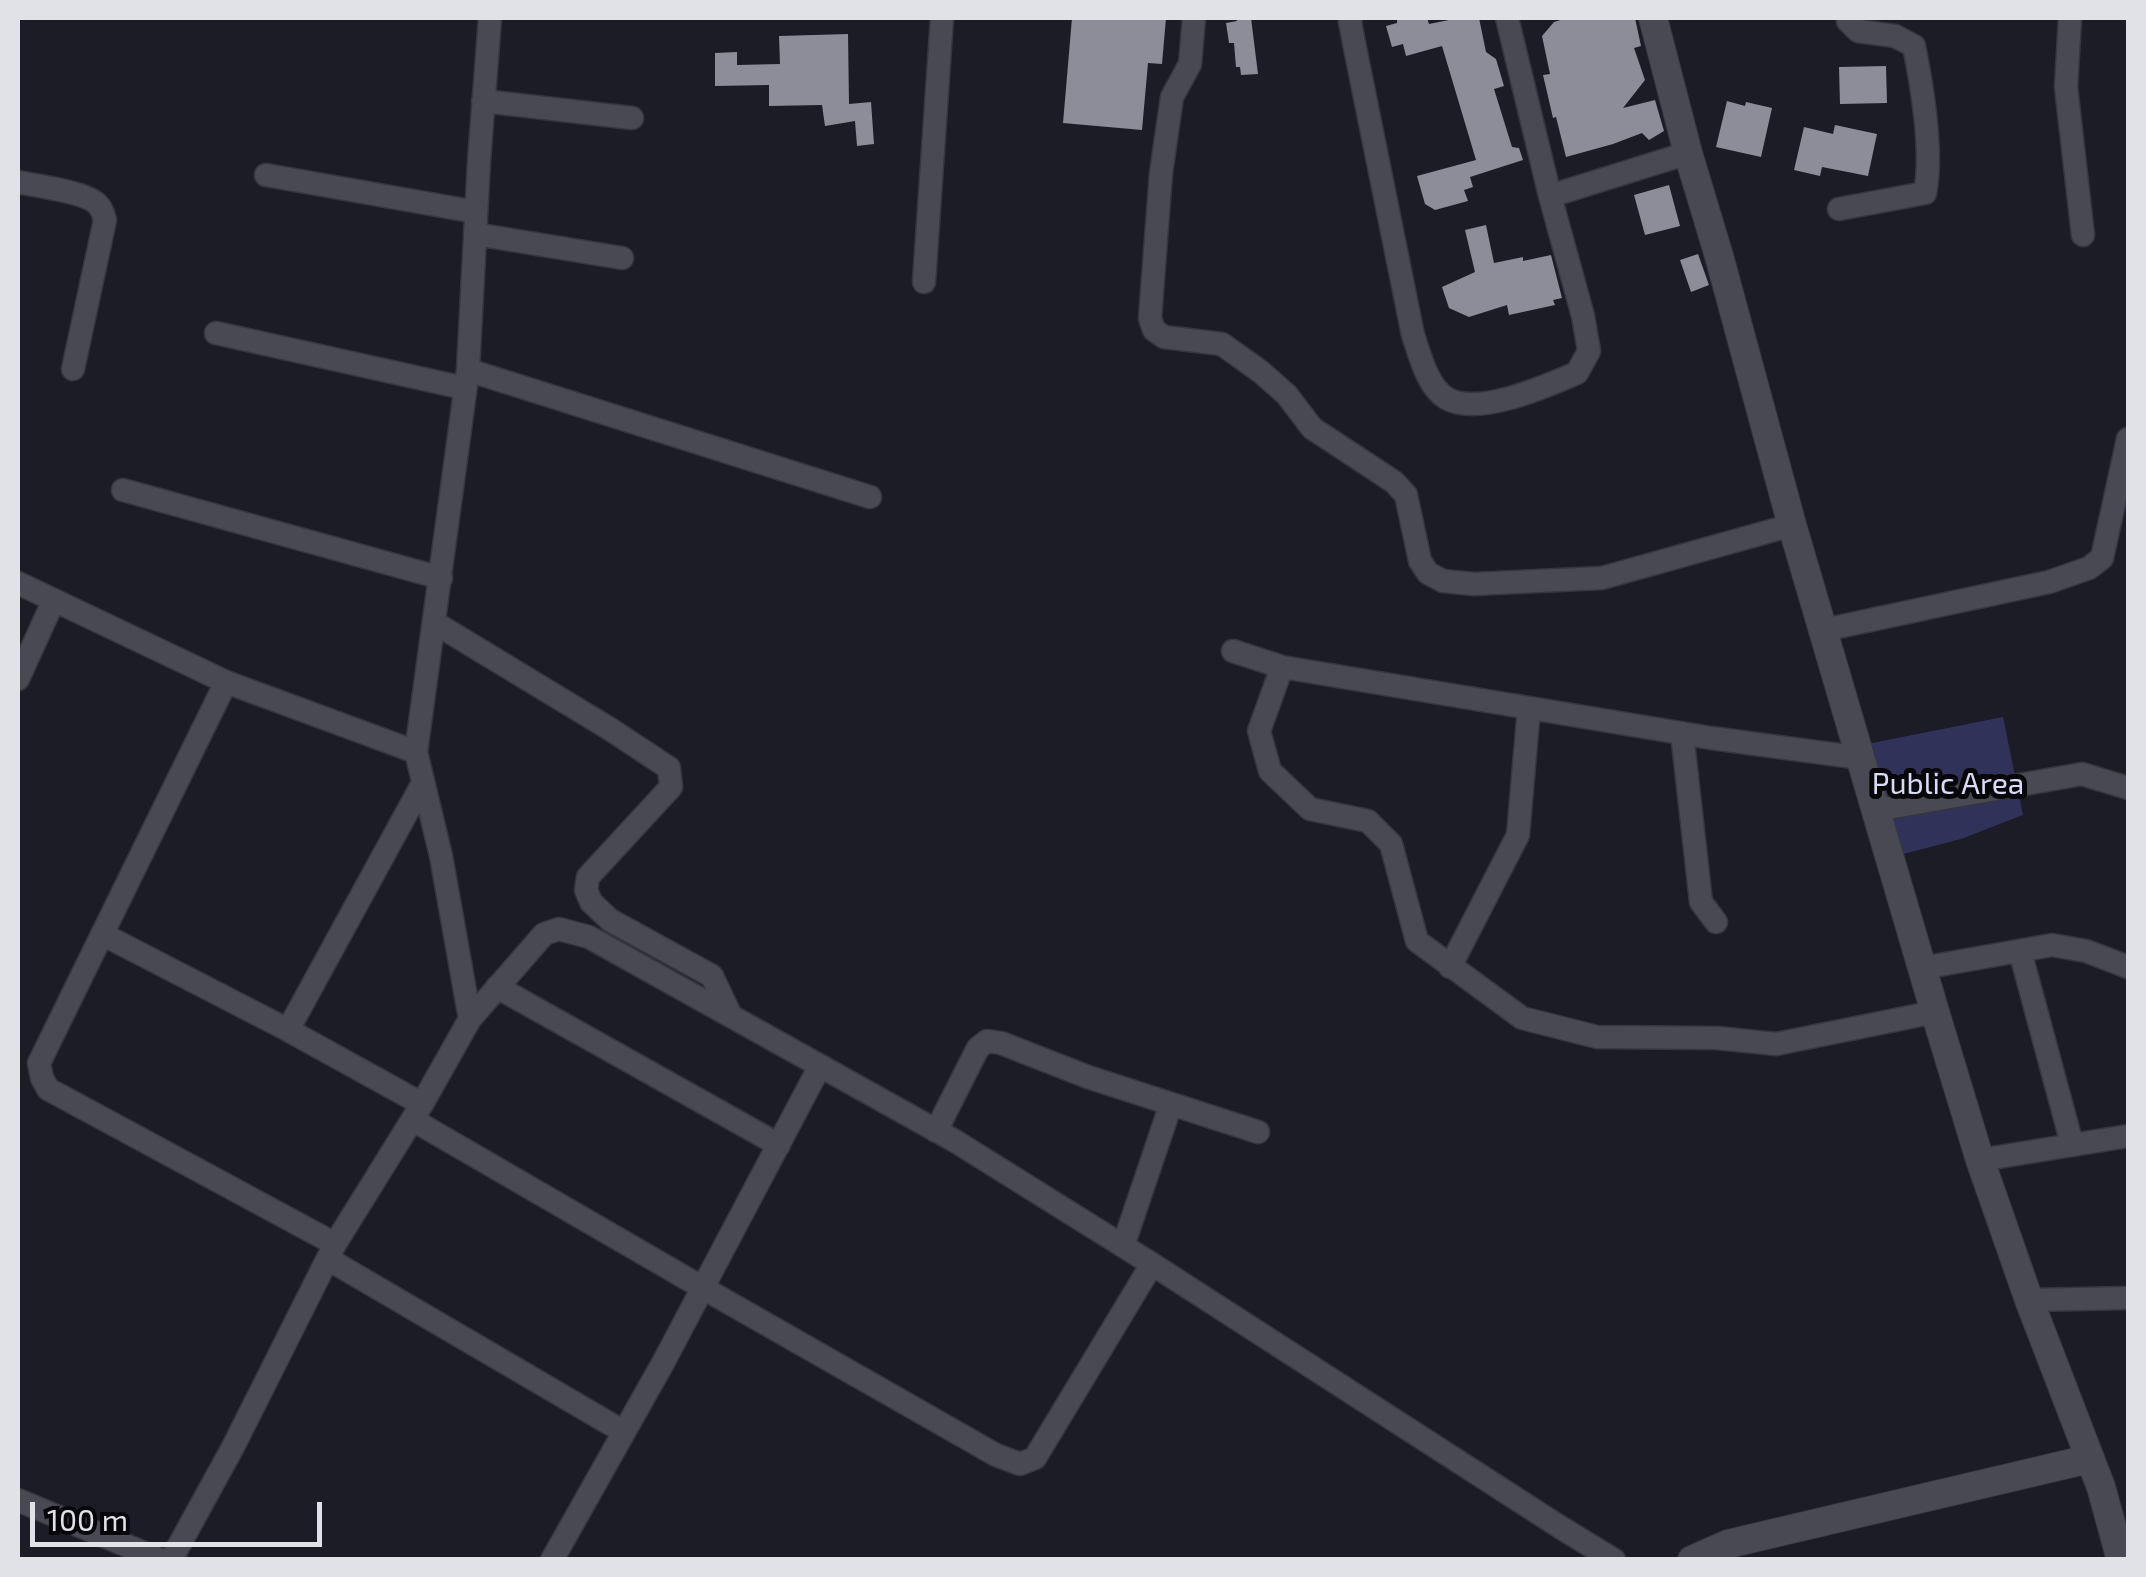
<!DOCTYPE html>
<html>
<head>
<meta charset="utf-8">
<style>
	body { margin:0 }
	#map { position:relative; width:2146px; height:1577px; overflow:hidden; background:#1b1c25; font-family:"Exo 2",sans-serif }
	canvas { display:block }
	.frame { position:absolute; inset:0; border:20px solid #e1e2e8; pointer-events:none }
	.scale { position:absolute; left:30px; top:1502px; width:292px; height:45px; box-sizing:border-box; border:5px solid #e1e2e8; border-top:0; padding-left:12px; font-size:30px; line-height:35px; white-space:nowrap; color:#e1e2e8; -webkit-text-stroke:8px #07070a; paint-order:stroke }
</style>
</head>
<body>
<div id="map">
<canvas width="2146" height="1577"></canvas>
<div class="frame"></div>
<div class="scale">100 m</div>
</div>
<script>
const c = document.querySelector('canvas').getContext('2d');
c.lineJoin = 'round';
function fill(path, color) { c.fillStyle = color; c.fill(path, 'evenodd'); }
function stroke(path, color, width, dash) { c.strokeStyle = color; c.lineWidth = width; c.lineCap = dash ? 'butt' : 'round'; c.setLineDash(dash || []); c.stroke(path); }
function label(font, color, halo, rows, align = 'center') {
  c.font = font + ' "Exo 2",sans-serif'; c.lineWidth = 10; c.setLineDash([]); c.textBaseline = 'middle'; c.strokeStyle = halo; c.fillStyle = color; for (const [text, x, y, turn = 0] of rows) {
    c.save(); c.translate(x, y); c.rotate((+turn || 0) * Math.PI / 180); c.textAlign = isNaN(turn) ? turn : align; if (halo) c.strokeText(text, 0, 0); c.fillText(text, 0, 0); c.restore();
  }
}
fill(new Path2D(`
	M2003,717L2023,815L1961,839L1892,857L1867,744Z`), '#313259');
fill(new Path2D(`
	M1072,18H1166L1162,64L1148,63L1142,130L1063,123Z
	M1236,18H1251L1258,74L1241,75L1240,67H1236L1234,43H1229L1226,23L1237,21Z
	M1405,18H1427L1429,24L1459,18H1479L1486,52L1496,59L1504,86L1494,89L1512,147L1519,148L1523,160L1470,177L1473,187L1464,190L1468,201L1435,210L1425,204L1417,176L1476,160L1442,46L1406,56L1403,44L1392,47L1386,26L1397,23V20Z
	M1567,18H1635L1641,46L1634,48L1645,80L1623,108L1655,100L1664,131L1649,140L1642,133L1613,144L1566,157L1556,117L1553,118L1543,75L1550,74L1542,36L1554,22Z
	M848,34L849,104L871,102L874,144L857,146L855,121L825,126L822,105L769,106V85L715,86V53L737,52V65L780,64L779,36Z
	M1886,66L1887,103L1840,104L1839,67Z
	M1727,101L1745,106L1746,102L1772,108L1761,157L1716,147Z
	M1835,125L1877,134L1868,176L1822,167L1820,176L1794,170L1804,127L1833,134Z
	M1669,185L1680,226L1645,235L1634,195Z
	M1486,225L1494,263L1523,257V261L1551,255L1562,298L1553,300L1555,305L1509,315L1507,305L1469,317L1449,308L1442,287L1475,272L1465,230Z
	M1698,254L1709,285L1691,292L1680,260Z`), '#8c8d99');
const minor = new Path2D(`
	M1194,18L1190,64L1172,97L1161,173L1150,318L1154,330L1164,337L1222,344L1261,372L1287,395L1312,428L1394,482L1406,495L1420,561L1428,573L1443,581L1474,584L1602,578L1792,525
	M1351,18L1350,22L1354,43L1413,335C1420,355 1427,386 1446,398C1478,417 1546,386 1577,373L1589,351L1583,316L1550,196L1507,18
	M2070,18L2066,87L2083,235
	M483,101L632,118
	M266,175L476,212
	M18,182C36,186 88,192 98,205C103,210 103,214 105,220L73,369
	M1550,196L1688,153
	M1839,209L1925,193C1933,153 1922,86 1914,46L1895,36L1858,31L1848,21V18
	M475,234L622,258
	M924,282L942,18
	M216,333L464,388
	M468,370L870,497
	M123,490L441,578
	M18,583L226,682L416,752
	M435,623L610,729L669,768L671,787L588,877L586,890L591,902L610,920L712,976L731,1016
	M1824,630L2049,582L2089,568L2102,558L2128,439
	M1233,651L1282,667L1711,738L1861,758
	M1282,667L1259,731L1270,771L1310,809L1368,821L1391,844L1417,941L1522,1018L1597,1037L1717,1038L1776,1044L1935,1012
	M18,679L53,602
	M226,682L39,1063L42,1078L48,1089L335,1244
	M1682,733L1701,902L1716,922
	M1876,810L2082,774L2128,788
	M102,934L288,1030L422,1104
	M2020,951L2072,1144
	M1450,967L1518,835L1529,708
	M1922,968L2052,945L2086,951L2128,967
	M497,987L779,1145
	M470,1019L441,856L416,752L468,370L479,161L490,18
	M288,1030L423,783
	M413,1120L703,1288L996,1455L1020,1464L1035,1458L1152,1264
	M936,1131L978,1048L987,1041L1001,1043L1088,1077L1258,1132
	M1980,1160L2128,1136
	M1123,1246L1171,1104
	M328,1259L624,1432
	M2029,1300L2128,1298
	M18,1500L161,1560
	M171,1560L233,1447L335,1244L422,1104L470,1019L544,934L559,929L589,937L955,1141L1152,1264L1560,1527L1614,1560
	M552,1560L663,1363L820,1066`);
const tertiary = new Path2D(`
	M1653,18L1688,153L1719,256L1792,525L1935,1012L1980,1160L2029,1300L2101,1487L2121,1560
	M1692,1560L1728,1544L2089,1459`);
stroke(minor, '#36363e', 25);
stroke(tertiary, '#36363e', 30);
stroke(minor, '#484953', 22);
stroke(tertiary, '#484953', 28);
label('30px', '#d8dbf7', '#07070a', [
	["Public Area",1948,784]
]);
</script>
</body>
</html>
